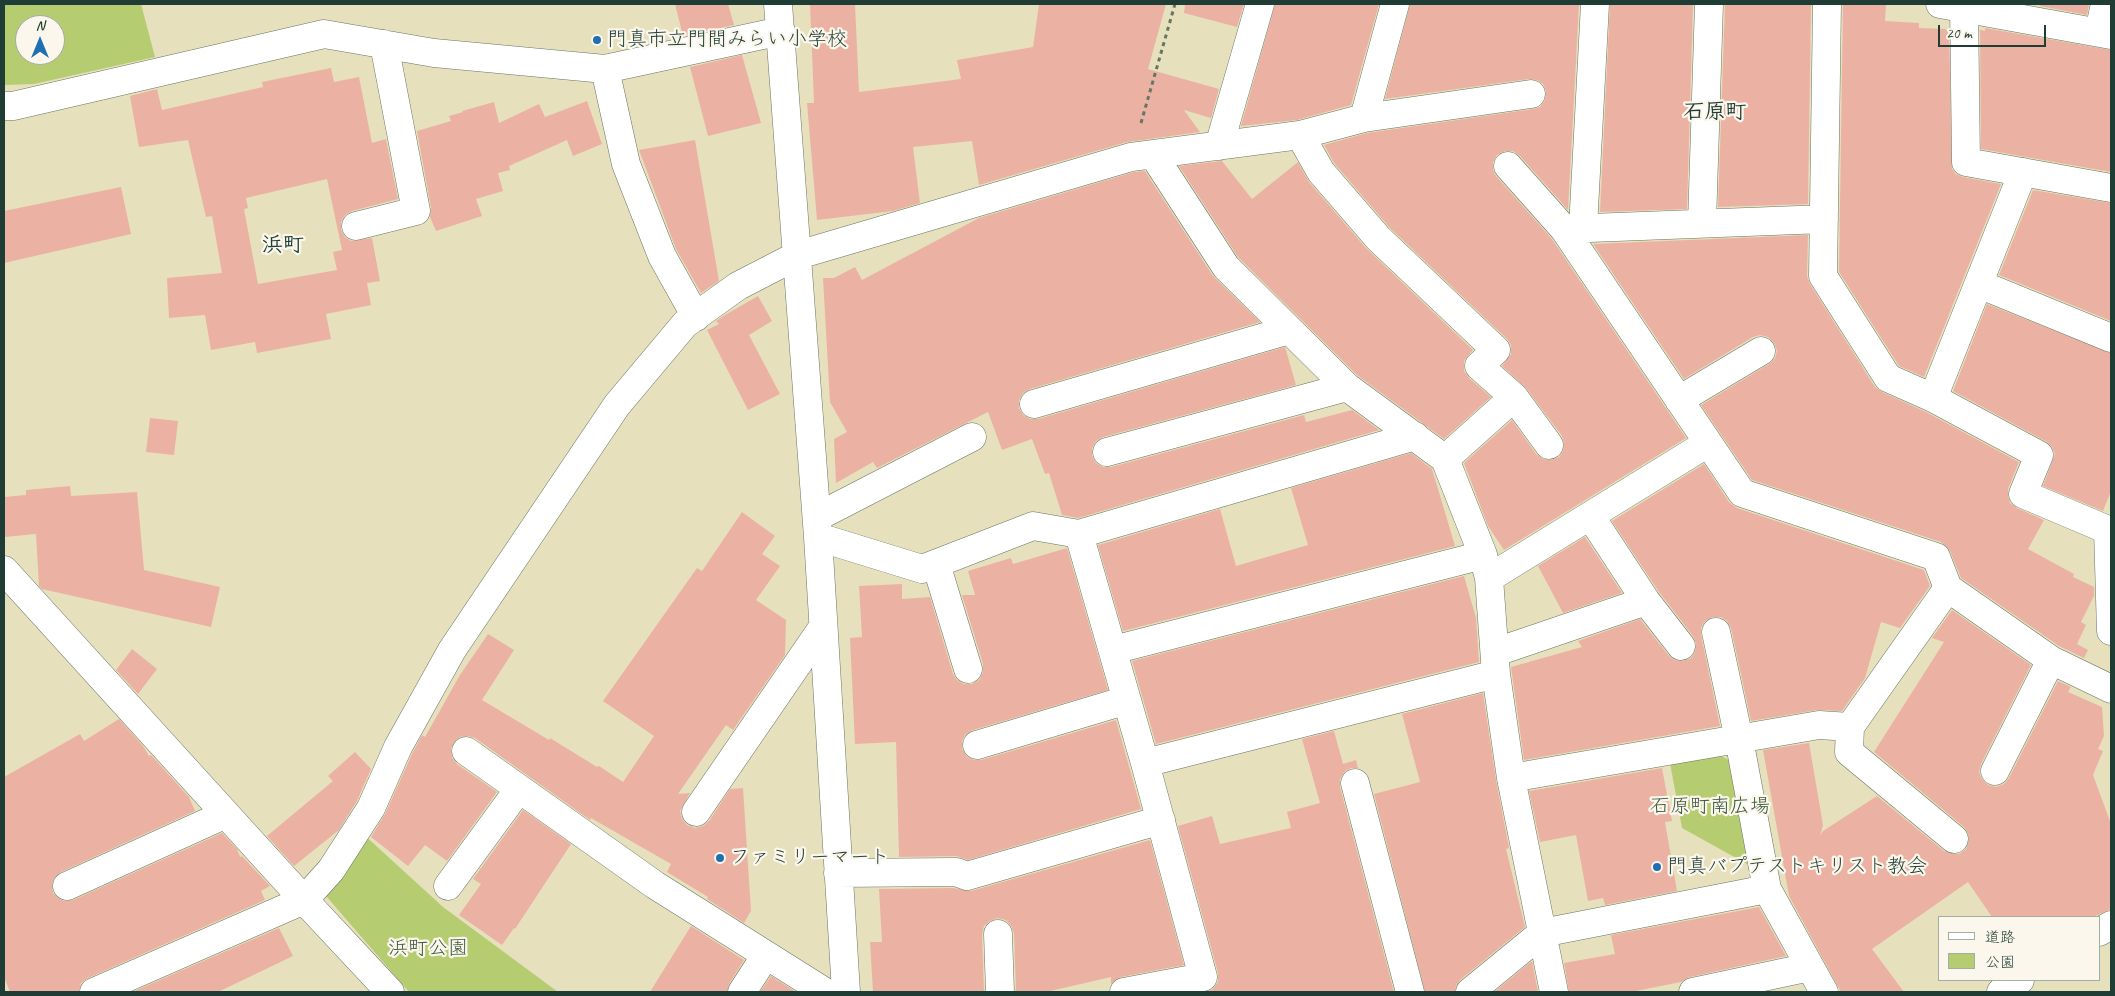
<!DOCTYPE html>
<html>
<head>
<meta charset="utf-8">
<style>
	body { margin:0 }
	#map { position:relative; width:2115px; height:996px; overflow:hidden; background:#e7e0bc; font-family:Caveat,"Klee One",sans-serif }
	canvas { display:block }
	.frame { position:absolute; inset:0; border:5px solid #1f3d34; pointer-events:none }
	.legend { position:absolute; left:1938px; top:916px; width:162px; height:65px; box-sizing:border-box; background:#fbf7ec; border:1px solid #a3ada2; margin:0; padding:6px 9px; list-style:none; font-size:15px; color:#1f3d34 }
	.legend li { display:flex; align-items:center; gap:10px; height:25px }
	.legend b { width:25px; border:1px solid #a3ada2 }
	.north { position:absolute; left:15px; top:15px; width:50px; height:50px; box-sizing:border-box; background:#fbf7ec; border:1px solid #a3ada2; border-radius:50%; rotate:0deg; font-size:14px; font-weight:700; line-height:20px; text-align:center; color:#1f3d34 }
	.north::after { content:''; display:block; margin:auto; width:18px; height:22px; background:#1f6fb2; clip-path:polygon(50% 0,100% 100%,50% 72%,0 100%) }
	.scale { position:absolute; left:1938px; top:25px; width:108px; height:22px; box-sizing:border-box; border:2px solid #1f3d34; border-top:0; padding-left:6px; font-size:15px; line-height:18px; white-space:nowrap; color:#1f3d34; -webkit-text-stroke:4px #fbf7ec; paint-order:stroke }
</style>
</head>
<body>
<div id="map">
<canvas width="2115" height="996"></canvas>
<div class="frame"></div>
<ul class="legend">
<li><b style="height:6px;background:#fff"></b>道路</li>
<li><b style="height:14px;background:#b6cc71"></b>公園</li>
</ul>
<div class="north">N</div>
<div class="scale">20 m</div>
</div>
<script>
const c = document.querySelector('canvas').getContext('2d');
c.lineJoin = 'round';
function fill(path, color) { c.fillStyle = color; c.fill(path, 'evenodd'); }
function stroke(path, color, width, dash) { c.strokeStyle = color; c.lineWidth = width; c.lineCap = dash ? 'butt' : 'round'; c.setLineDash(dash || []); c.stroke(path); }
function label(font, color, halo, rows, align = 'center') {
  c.font = font + ' Caveat,"Klee One",sans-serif'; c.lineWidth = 4.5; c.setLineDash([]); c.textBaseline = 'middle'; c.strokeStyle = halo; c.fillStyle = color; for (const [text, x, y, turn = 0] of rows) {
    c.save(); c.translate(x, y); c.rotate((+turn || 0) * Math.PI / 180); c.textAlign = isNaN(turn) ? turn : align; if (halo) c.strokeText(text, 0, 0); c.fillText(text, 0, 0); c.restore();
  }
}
fill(new Path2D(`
	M4,4H141L155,57L34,84L4,85ZM25,25H55V55H25Z
	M1717,754L1733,762L1756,869L1682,828L1670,763Z
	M361,832L443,907L558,992H409L320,889Z`), '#b6cc71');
fill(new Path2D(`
	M675,4H728L734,25L683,36Z
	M810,4H855L859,92L961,79L957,60L1033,47L1039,4H1166L1148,69L1219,89L1211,118L1184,110L1200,132L1127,142L979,185L972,141L913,147L920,203L893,211L817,220L807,103H814Z
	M1185,4H1244L1237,27L1184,13Z
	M1275,4H1379L1351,105L1297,120L1241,126Z
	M1410,4H1579L1568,210L1520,156L1513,151H1505L1497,155L1493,162V170L1496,176L1552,239L1686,438L1504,550L1488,526L1464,463L1512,420L1536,454L1543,459L1551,460L1559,457L1563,451L1564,443L1562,436L1526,388L1502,366L1511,354V345L1507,339L1389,227L1334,163L1324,145L1367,133L1533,109L1540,107L1545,100L1546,91L1543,84L1537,80L1529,79L1385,99Z
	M1610,4H1693L1687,209L1600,212Z
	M1725,4H1811L1808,204L1718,207Z
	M1843,4L1886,5L1885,21L1919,23V28L1949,29L1952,169L1956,174L1963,177L2001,184L1924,377L1899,366L1839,272Z
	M2041,4H2089L2087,15L2040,6Z
	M1985,28L2111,50V172L1981,149L1980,30L1985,31Z
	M742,55L761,123L708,136L690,67Z
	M331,68L334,82L359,77L372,143L386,139L398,199L352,211L345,215L341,222V230L345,237L351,241L372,238L380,281L367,283L371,305L326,314L331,339L257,353L255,342L211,350L205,315L169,318L167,278L222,273L212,216L206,217L188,140L139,147L130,96L157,89L162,110L263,87L262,82ZM327,179L342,250L333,252L337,270L258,284L244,209L248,208L246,198Z
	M587,101L602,144L573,156L567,140L509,166L510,170L498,173L503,191L476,199L482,216L436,231L430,217L431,208L417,131L451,121L449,116L463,112L462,111L494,102L499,123L539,104L545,117Z
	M695,140L719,281L701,293L676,249L639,150Z
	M1222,161L1252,199L1298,162L1309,182L1366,248L1473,350L1464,361V371L1469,378L1491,397L1444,439L1357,375L1238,257L1179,166Z
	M1145,171L1213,276L1260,322L1030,389L1023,393L1019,400V408L1023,415L1030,419H1038L1285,347L1296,385L1103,437L1096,441L1092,448V456L1096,463L1103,467H1111L1304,415L1306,422L1352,410L1379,430L1078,518L1062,515L1049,473L1045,474L1032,439L1002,450L988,412L877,468L873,462L836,483L834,439L847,432L830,402L823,278H834L855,267L862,280L979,218L1134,172Z
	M121,187L131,234L4,263V211Z
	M2033,190L2111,203V321L1999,275Z
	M1808,235L1807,276L1810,284L1875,387L1882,392L1926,412L2019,462L2008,489V496L2010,503L2017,508L2044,520L2028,549L2074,574L2073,577L2094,587V596L2081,622L2086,625L2077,644L2088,650L2084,658L2059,646L1961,578L1950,551L1941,542L1752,480L1701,405L1769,364L1775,358L1777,351L1774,343L1768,337L1760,335L1753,337L1684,379L1593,244Z
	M758,296L772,321L749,335L780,394L748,410L707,330L719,324L716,321L725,315Z
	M1987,304L2111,353V491L2103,511L2043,486L2055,454L2052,447L2047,442L1953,391Z
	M150,418L178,421L174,455L146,452Z
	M1411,453L1432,469L1455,546L1123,631L1098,545L1220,509L1236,566L1308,545L1291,488Z
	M1704,464L1729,502L1737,508L1924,570L1930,586L1900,628L1881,622L1865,678L1842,711L1817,710L1751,721L1731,628L1727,621L1721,617H1713L1705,621L1701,628V635L1720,726L1524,760L1511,667L1582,647L1578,641L1640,619L1669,656L1675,660L1684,661L1691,658L1695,652L1696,644L1693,636L1659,592L1612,521Z
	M70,486L71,496L137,492L144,570L220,587L211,627L42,589L39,586L36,534L4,537V497L26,495V490Z
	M742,512L775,536L762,554L780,566L756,600L786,620L785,655L733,730L726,725L678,794L690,793L680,811L682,819L687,825L695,828L703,826L709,821L730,789L743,788L751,911L744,923L707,899L708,897L667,872L671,864L591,818L590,820L475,738L468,736L460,737L454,742L451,749L452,758L457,764L497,792L447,861L425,845L408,866L371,837L385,814L412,754L422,735L425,737L460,675L488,634L514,650L482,700L549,740L550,738L597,767L599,766L623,782L654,736L603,701L697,568L702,571Z
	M1585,537L1622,593L1563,613L1538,566Z
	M1067,548L1108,690L973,730L965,735L962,741V749L967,757L974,760H981L1116,720L1141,809L968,860L956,856L899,857L896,742L855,744L850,638L862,637L859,586L902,584V599L930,597L953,674L957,680L964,684H972L979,680L983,672V664L962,595H975L968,571L1011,558L1013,564Z
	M1464,576L1476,618L1479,662L1156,744L1132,661Z
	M1952,610L2031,665L1981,764L1979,772L1982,779L1988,785L1996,787L2004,784L2009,778L2058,681L2071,687L2068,692L2102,707L2104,736L2098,749L2103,751L2093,775L2111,824V909L2093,917H1992L1968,882L1872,949L1904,992H1841L1789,896L1763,750L1809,743L1823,825L1820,836L1823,831L1877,796L1944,851L1952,854H1959L1966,849L1969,841L1968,833L1964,827L1874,752L1944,642L1932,638Z
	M132,649L157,669L138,694L116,670Z
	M1483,693L1496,780L1509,848L1506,849L1525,927L1460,980L1456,986L1455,992H1425L1374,794L1420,782L1402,714Z
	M119,719L143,746L149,756L151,755L189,797L195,811L61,872L55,877L52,884L53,893L58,898L65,901L73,900L222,833L237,849L240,857L242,856L270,886L261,891L265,900L88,978L81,983L79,992H10L4,977V777L80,734L84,741Z
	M1334,731L1343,764L1356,760L1358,768H1351L1344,772L1340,779V787L1394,992H1206L1213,989L1218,982V973L1178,826L1212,816L1220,844L1291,828L1287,812L1320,803L1302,739Z
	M355,752L371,769L357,801L339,830L294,866L267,836L333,781L328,776Z
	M1662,768L1672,821L1665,822L1677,891L1605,905L1603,898L1588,901L1576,835L1540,842L1529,791Z
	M523,810L571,844L515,929L514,928L502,945L459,915L481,884L473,879Z
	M1150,840L1184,965L1121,977L1111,984V977L1046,992H1016L1014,933L1011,926L1006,920L997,918L990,921L984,926L982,934L984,992H873L870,942H882L879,889L953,888L971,891Z
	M1759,907L1786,956L1690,977L1681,982L1631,992H1569L1564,963L1615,954L1611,935Z
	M691,926L744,960L729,984L727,992H650Z
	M279,928L293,956L218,992H132Z
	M1532,961L1538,992H1494Z
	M771,976L796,992H760Z`), '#ebb2a4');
const minor = new Path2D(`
	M778,4L818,537L846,992
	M1827,4L1823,276L1888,378L1933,398
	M1940,4L2111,35
	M1964,4L1966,162L2111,188
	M2099,32L2105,4
	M605,69L626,164L662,256L696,317
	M4,106H13L324,34L434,53L605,69L781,31
	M1364,118L1531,94
	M1300,135L1321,172L1378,238L1496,350L1479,366L1514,397L1549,445
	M1219,146L1260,4
	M1154,156L1226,267L1347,387L1445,459L1483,555L1489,578L1496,674L1511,778L1554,992
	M1508,166L1564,229L1742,493L1936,557L1948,588L2051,660L2111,689
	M2023,172L1933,398L2039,455L2023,494L2108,530L2111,631
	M1702,223L1709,4
	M356,226L416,211L384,44
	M1583,228L1595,4
	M1564,229L1824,219
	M1979,284L2111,338
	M1679,400L1761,351
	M1034,404L1289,330
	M1107,452L1347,387
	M1445,459L1514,397
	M817,517L972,437
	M1591,517L1646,601L1681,646
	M1079,534L1145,763L1203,977L1124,992
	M818,537L922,569L1033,526L1079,534L1415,436
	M936,564L968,669
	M4,570L304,900L390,992
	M1489,578L1708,443
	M1716,632L1739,739L1767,889L1824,992
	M1113,650L1483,555
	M1496,652L1646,601
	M1850,727L1849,752L1954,839
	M977,745L1127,700
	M466,751L655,885L825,992
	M1145,763L1496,674
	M1995,771L2051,660
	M1511,778L1819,725L1850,727L1948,588
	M1355,783L1410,992
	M696,812L823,627
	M838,873L956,872L967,876L1161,820
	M67,886L226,814
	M448,886L519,789
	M2099,932L2111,925
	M998,934L1000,992
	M94,992L304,900L331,870L371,808L398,747L452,650L617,405L685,324L738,286L798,255L1131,157L1300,135L1364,118L1395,4
	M742,992L766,955
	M1470,992L1542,933L1767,889
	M1693,992L1810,967
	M2001,992L2020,980`);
stroke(minor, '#657664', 29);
stroke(new Path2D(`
	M1141,123L1175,4`), '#657664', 3, [4, 4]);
stroke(minor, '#fff', 28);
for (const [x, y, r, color] of [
	[597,40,5,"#1f6fb2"],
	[720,858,5,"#1f6fb2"],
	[1657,867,5,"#1f6fb2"]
]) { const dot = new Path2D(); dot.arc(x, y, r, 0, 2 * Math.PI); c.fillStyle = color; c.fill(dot); stroke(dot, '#fbf7ec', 2); }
label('20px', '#1f3d34', '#fbf7ec', [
	["門真市立門間みらい小学校",607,40],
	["ファミリーマート",730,858],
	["門真バプテストキリスト教会",1667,867]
], 'left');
label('20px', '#3d5a40', '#fbf7ec', [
	["石原町南広場",1710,807],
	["浜町公園",428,949]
]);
label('bold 21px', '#1f3d34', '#fbf7ec', [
	["石原町",1715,112],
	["浜町",283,245]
]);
</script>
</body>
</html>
